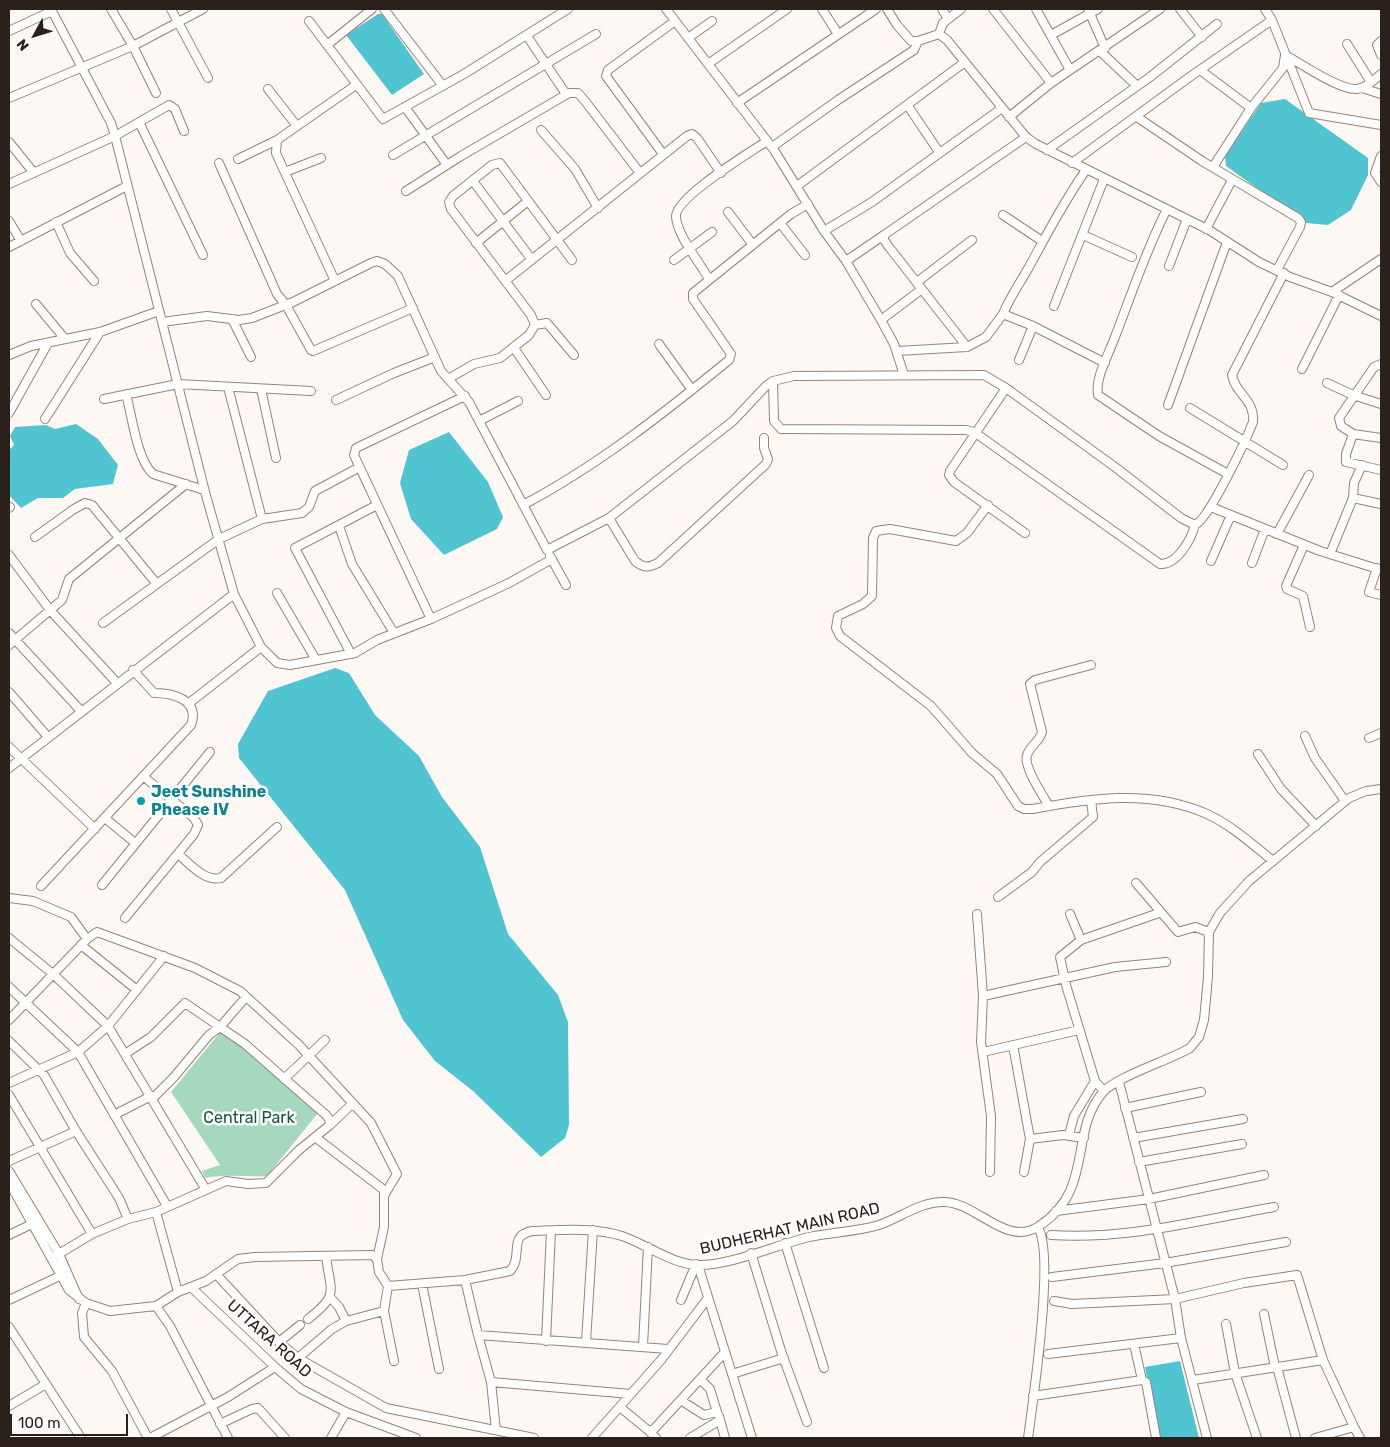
<!DOCTYPE html>
<html>
<head>
<meta charset="utf-8">
<style>
	body { margin:0 }
	#map { position:relative; width:1390px; height:1447px; overflow:hidden; background:#fdf8f4; font-family:Rubik,sans-serif }
	canvas { display:block }
	.frame { position:absolute; inset:0; border:10px solid #2b211a; pointer-events:none }
	.north { position:absolute; left:10px; top:10px; width:50px; height:50px; -webkit-text-stroke:4px #fff; paint-order:stroke; rotate:231deg; font-size:14px; font-weight:700; line-height:20px; text-align:center; color:#2b211a }
	.north::after { content:''; display:block; margin:auto; width:18px; height:22px; background:#2b211a; clip-path:polygon(50% 0,100% 100%,50% 72%,0 100%) }
	.scale { position:absolute; left:10px; top:1414px; width:118px; height:22px; box-sizing:border-box; border:2px solid #2b211a; border-top:0; padding-left:6px; font-size:15px; line-height:18px; white-space:nowrap; color:#2b211a; -webkit-text-stroke:4px #fff; paint-order:stroke }
</style>
</head>
<body>
<div id="map">
<canvas width="1390" height="1447"></canvas>
<div class="frame"></div>
<div class="north">N</div>
<div class="scale">100 m</div>
</div>
<script>
const c = document.querySelector('canvas').getContext('2d');
c.lineJoin = 'round';
function fill(path, color) { c.fillStyle = color; c.fill(path, 'evenodd'); }
function stroke(path, color, width, dash) { c.strokeStyle = color; c.lineWidth = width; c.lineCap = dash ? 'butt' : 'round'; c.setLineDash(dash || []); c.stroke(path); }
function label(font, color, halo, rows, align = 'center') {
  c.font = font + ' Rubik,sans-serif'; c.lineWidth = 5; c.setLineDash([]); c.textBaseline = 'middle'; c.strokeStyle = halo; c.fillStyle = color; for (const [text, x, y, turn = 0] of rows) {
    c.save(); c.translate(x, y); c.rotate((+turn || 0) * Math.PI / 180); c.textAlign = isNaN(turn) ? turn : align; if (halo) c.strokeText(text, 0, 0); c.fillText(text, 0, 0); c.restore();
  }
}
fill(new Path2D(`
	M222,1030L318,1113L267,1176C245,1177 227,1174 205,1178L202,1171L220,1165L171,1092Z`), '#a5d8bd');
fill(new Path2D(`
	M378,14H382L424,74L392,95L346,35Z
	M1285,99L1368,158V175L1351,210L1328,225L1306,223L1226,166L1225,156L1261,103Z
	M76,424L98,439L118,465L113,484L75,489L63,498H38L21,508L9,495V450L14,445L10,436L15,427L46,425L55,429Z
	M449,432L488,482L503,517L497,529L444,555L411,519L400,483L409,450Z
	M335,668L349,673L375,715L419,756L442,797L480,847L508,934L558,995L568,1022L569,1125L565,1138L541,1157L473,1091L435,1061L403,1020L345,890L239,758L238,744L268,691Z
	M1180,1361L1199,1438H1161L1156,1427L1145,1367Z`), '#51c4d1');
const minor = new Path2D(`
	M111,9L133,46L156,93
	M171,9L208,78
	M384,9L443,86
	M666,9L774,150L824,231L846,261L881,320L894,344L904,375
	M822,9L838,34
	M887,9L897,25L911,41H918L939,34L947,40L1026,137L1036,144L1209,230L1259,262L1290,277L1332,292L1381,316
	M942,9L948,19
	M993,9L1051,83
	M1036,9L1070,70
	M1088,9L1105,48
	M1180,9L1202,37
	M1265,9L1272,20L1309,113L1381,125
	M309,21L383,119L464,74L568,9
	M9,31L52,11
	M939,34L943,23L961,9
	M1051,35L1098,9
	M527,36L566,94
	M688,38L712,21
	M1381,41L1377,45L1381,55
	M1347,44L1371,82
	M327,45L372,9
	M1100,51L1137,86
	M708,64L787,9
	M1200,70L1251,108
	M1362,88L1381,94
	M268,89L297,126
	M9,98L133,46L203,9
	M737,103L876,9
	M908,106L939,152
	M405,107L447,165
	M1009,117L1051,83L1160,9
	M1137,117L1202,161L1298,218L1301,222L1300,227L1277,270
	M139,122L203,255
	M541,130L575,169L598,208
	M9,142L34,173
	M772,147L838,100L914,50L918,41
	M1047,150L1150,77L1217,24
	M663,154L606,76L608,70L675,21
	M393,155L596,34
	M1381,156L1375,173L1381,182
	M238,159L277,140
	M219,163L277,294L286,305L311,350L313,351L413,308
	M1072,163L1191,76L1272,20
	M1213,167L1251,108L1283,68L1285,55C1302,64 1339,90 1357,89C1366,88 1374,80 1381,74
	M285,172L321,158
	M473,181L532,260
	M9,184L115,136L169,105L175,109L184,131
	M797,186L965,62
	M406,191L461,156L569,93H578L585,101L640,173
	M1167,209C1146,250 1132,293 1115,337C1109,354 1095,377 1098,395L1159,436L1228,474
	M728,212L753,245
	M1003,215L1042,241
	M9,221L21,241
	M56,222L70,253L94,281
	M780,223L805,255
	M1206,229L1232,180
	M824,231L872,202L1002,108
	M1083,235L1132,257
	M476,243L528,201
	M9,247L127,186
	M674,260L712,232
	M846,261L884,235
	M1169,266L1187,219
	M709,279C700,263 677,235 676,217C674,198 749,153 767,141
	M335,281L281,164L276,153L277,140L356,85
	M505,281L687,136L692,134L697,138L721,173
	M917,282L972,240
	M1332,292L1381,259
	M36,304L65,339
	M1054,306L1104,179
	M1003,314C1010,297 1020,283 1029,267C1047,234 1064,201 1086,170
	M232,319L251,357
	M881,320L918,292
	M162,322L207,316L239,320L252,318L293,302L371,263L377,261L385,264L398,276L441,371L469,402L547,550L609,518L733,421L766,386L773,381L794,376L984,375L1006,388L1115,467L1181,518L1195,525C1209,519 1246,440 1253,422C1255,399 1235,394 1232,375L1284,273
	M535,325L547,323L574,355
	M659,344L692,390
	M967,347L889,247L884,240V235L1026,137
	M514,348L546,395
	M897,351L967,347L986,337L1003,314L1033,326L1105,363
	M9,355L31,346L100,332L159,311
	M1019,360L1033,326
	M1381,364L1374,367L1339,418L1341,426L1353,434L1346,454V462L1381,470
	M1302,369L1339,295
	M448,379L474,364L500,358L529,335L535,325L531,315L451,209L449,202L453,196L492,165L500,163L572,260
	M773,381L774,421L781,429L966,430L974,432L1160,564C1177,565 1191,540 1195,525
	M1327,383L1353,395L1381,404
	M228,387L262,519
	M1006,388L950,471L949,475L954,482L1025,533
	M261,389L276,458
	M126,394C132,416 137,460 153,474L204,490
	M104,399L178,384L311,391
	M336,400L394,373L435,357
	M1168,405L1227,242
	M1190,408L1283,465
	M9,413L48,343
	M45,419L100,332
	M479,421L518,401
	M1353,434L1381,438
	M1353,498L1381,504
	M523,505C597,466 664,413 729,360L731,354L693,299V293L791,214L808,204
	M988,505L967,533L956,541L890,529L876,531L873,538L872,596L863,604L838,616L836,628L840,636L931,706L972,753L997,774L1018,806L1024,809H1033C1091,798 1151,789 1207,814C1231,825 1252,844 1273,861
	M1211,507L1320,551L1381,570
	M9,508L10,507
	M609,518L635,561C644,568 648,568 658,563L766,464L768,459L764,448V438
	M339,526L352,564L394,633
	M1277,534L1309,475
	M35,537L74,509L85,503L92,505L156,583
	M1304,545L1286,586L1287,589L1303,596L1310,627
	M1330,554L1353,498L1354,483L1362,465
	M9,555L50,610L117,683
	M550,556L566,585
	M1211,561L1231,515
	M1252,563L1265,529
	M1377,568L1369,592L1381,595
	M277,593L316,660
	M431,619L354,455L356,448L465,396
	M103,623L219,539L262,519L302,513L309,507L315,491L358,468
	M9,633L81,711
	M9,645L62,600L69,579L186,484
	M261,647L277,663L290,665L355,653L377,640L431,619L509,583L552,559
	M351,654L295,548L377,505
	M9,692L48,737
	M188,704L261,647L234,594
	M1305,736L1315,758L1345,801
	M1369,738L1381,733
	M9,747L95,829
	M1258,754L1281,789L1316,826
	M9,768L234,594L205,492L115,136L111,123L51,9
	M1049,806C1043,796 1023,766 1027,755C1030,746 1040,741 1042,732L1030,684L1035,680L1091,665
	M105,818L135,843
	M178,854C190,864 205,882 221,878L277,827
	M1136,883L1178,932L1195,927L1209,932
	M102,885L210,752
	M41,886L191,725C200,700 174,693 154,693L133,670
	M998,897L1032,872L1040,862L1093,817L1091,800
	M9,898L33,901L71,917L87,939
	M977,914L983,996L981,1042L991,1116L990,1172
	M1070,914L1081,940L1060,957L1066,985L1095,1081L1104,1091
	M125,918L194,834L198,825L194,818L143,776
	M9,938L53,974L108,1026L206,1190
	M1081,940L1159,913
	M81,945L137,990
	M9,987L78,1052L167,1206
	M983,996L1115,967L1166,962
	M9,1020L87,939L97,932L195,968L240,991L299,1045L371,1123L397,1174L385,1194
	M9,1041L44,1075L76,1131L119,1198L128,1219
	M1013,1045L1030,1139
	M983,1052L1079,1030
	M125,1054L151,1037L185,1003L220,1027L246,997
	M284,1079L325,1040
	M1119,1082L1175,1299L1181,1338L1207,1438
	M9,1083L78,1052L108,1026L164,956
	M9,1095L92,1234
	M1125,1108L1201,1092
	M114,1115L151,1096
	M330,1125L353,1103
	M1069,1135L1074,1116L1095,1081
	M315,1137L384,1190V1227L377,1259
	M1133,1138L1243,1119
	M9,1161L76,1131
	M1139,1162L1242,1144
	M9,1171L59,1254L79,1299
	M1024,1172L1030,1139L1063,1135L1084,1138
	M9,1182L69,1290L86,1303L110,1311L156,1306L178,1292L206,1281L238,1259L255,1257L372,1255L377,1259L379,1272L388,1286L465,1280L510,1271C524,1256 507,1236 532,1231C562,1230 594,1227 622,1236C646,1244 673,1265 699,1265C732,1265 776,1245 809,1237C832,1232 856,1232 879,1225C900,1218 921,1201 945,1202C977,1203 1007,1248 1039,1226C1095,1190 1068,1133 1103,1092C1116,1077 1170,1060 1190,1048L1199,1037L1204,1020L1208,977L1209,932L1220,913L1249,881L1349,798L1366,791L1381,789
	M1056,1211L1149,1199L1264,1175
	M156,1212L178,1292
	M9,1235L36,1222
	M1051,1235C1126,1240 1201,1220 1274,1207
	M785,1243L824,1368
	M751,1253L782,1354L807,1422
	M52,1258L92,1234L128,1219L156,1212L226,1181L248,1184L266,1183L299,1150L330,1125L329,1119L326,1115L245,1044L220,1027L209,1035L174,1077L152,1099
	M698,1265L752,1438
	M216,1274L279,1342L298,1358L386,1408L534,1438
	M1052,1277L1165,1263L1286,1242
	M465,1280L478,1335L668,1349
	M422,1284L439,1369
	M388,1286L384,1311L394,1361
	M192,1288L275,1367L301,1389L346,1412L416,1438
	M330,1297L339,1307L346,1321
	M9,1300L64,1274
	M681,1300L696,1264
	M1054,1301L1072,1304L1175,1299L1244,1283L1297,1275L1323,1360L1354,1427
	M86,1303L82,1313L84,1337L112,1371L148,1438
	M156,1306L170,1326L228,1438
	M1264,1314L1275,1367
	M308,1319C339,1295 331,1293 326,1257
	M1226,1324L1235,1373L1257,1438
	M9,1327L81,1438
	M478,1335L491,1382L496,1430
	M546,1341L551,1231
	M279,1342L300,1325
	M586,1342L593,1230
	M1134,1344L1142,1380
	M643,1346L648,1247
	M1048,1354L1181,1338
	M298,1358L332,1329L346,1321L384,1311
	M1277,1367L1296,1438
	M732,1374L784,1358
	M1193,1380L1323,1360
	M491,1382L631,1394
	M1033,1396L1142,1380L1146,1382L1156,1438
	M682,1401L704,1415L717,1412L710,1389L701,1380
	M9,1406L46,1384
	M621,1408L649,1431L654,1429L725,1352
	M719,1416L725,1438
	M220,1424L252,1409L258,1408L285,1438
	M649,1431L656,1438
	M150,1438L228,1397L275,1367
	M331,1438L346,1412
	M592,1438L661,1360L708,1298
	M690,1438L720,1420
	M1028,1438C1033,1401 1055,1253 1038,1228
	M1315,1438L1354,1427L1360,1438`);
stroke(minor, '#998371', 10);
stroke(minor, '#fff', 8);
for (const [x, y, r, color] of [
	[141,801,5,"#0f9aa8"]
]) { const dot = new Path2D(); dot.arc(x, y, r, 0, 2 * Math.PI); c.fillStyle = color; c.fill(dot); stroke(dot, '#fff', 2); }
label('bold 16px', '#0d838f', '#fff', [
	["Jeet Sunshine",151,792],
	["Phease IV",151,810]
], 'left');
label('16px', '#13563b', '#fff', [
	["Central Park",249,1118]
]);
label('16px', '#2b211a', '#fff', [
	["BUDHERHAT MAIN ROAD",790,1229,-13],
	["UTTARA ROAD",269,1339,42]
]);
</script>
</body>
</html>
